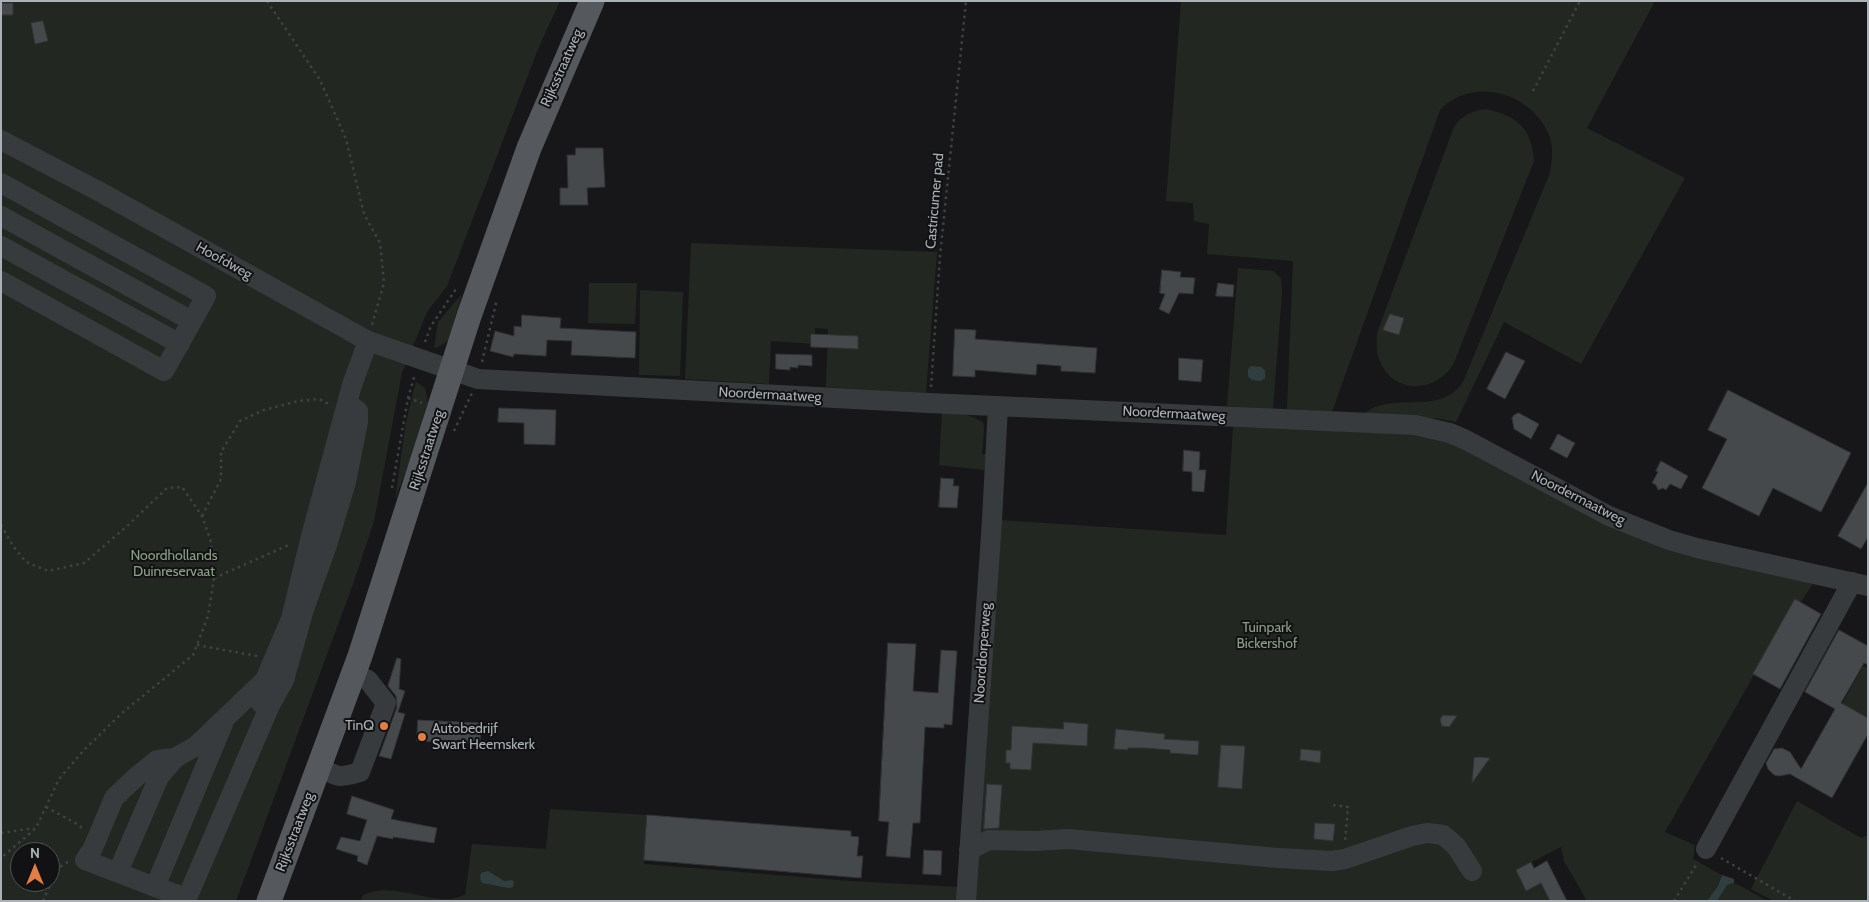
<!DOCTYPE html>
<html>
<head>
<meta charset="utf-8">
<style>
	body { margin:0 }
	#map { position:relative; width:1869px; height:902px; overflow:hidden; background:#171719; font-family:Cabin,sans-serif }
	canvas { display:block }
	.frame { position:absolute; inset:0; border:2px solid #aab2b7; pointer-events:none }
	.north { position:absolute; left:10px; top:842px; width:50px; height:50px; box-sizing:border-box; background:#121214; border:1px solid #4f5255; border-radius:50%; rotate:0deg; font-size:14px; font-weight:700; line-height:20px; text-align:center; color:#aab2b7 }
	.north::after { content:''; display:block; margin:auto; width:18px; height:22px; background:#e27d46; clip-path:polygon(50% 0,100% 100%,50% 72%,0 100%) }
</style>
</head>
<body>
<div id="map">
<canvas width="1869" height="902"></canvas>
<div class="frame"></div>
<div class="north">N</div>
</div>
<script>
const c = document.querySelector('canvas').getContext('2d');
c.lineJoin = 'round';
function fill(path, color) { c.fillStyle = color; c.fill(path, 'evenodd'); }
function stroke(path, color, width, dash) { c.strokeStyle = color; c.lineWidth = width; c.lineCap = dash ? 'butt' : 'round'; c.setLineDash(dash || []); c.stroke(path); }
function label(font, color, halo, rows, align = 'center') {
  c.font = font + ' Cabin,sans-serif'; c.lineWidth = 4; c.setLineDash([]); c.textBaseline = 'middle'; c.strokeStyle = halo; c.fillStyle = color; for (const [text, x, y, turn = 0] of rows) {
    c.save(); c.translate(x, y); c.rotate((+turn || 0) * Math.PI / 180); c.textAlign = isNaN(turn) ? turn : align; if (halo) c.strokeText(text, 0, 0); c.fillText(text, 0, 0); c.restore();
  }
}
fill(new Path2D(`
	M1,1H560L538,49L447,286L427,312L402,373L374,521L353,584L236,901H1ZM20,852H50V882H20Z
	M1181,1H1655L1587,128L1685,178L1581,364L1504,322L1456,422L1441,419L1363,414C1369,410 1374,407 1381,405C1409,398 1444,411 1463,382L1550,173C1552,161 1554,147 1549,135C1532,93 1473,75 1440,110L1332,412L1287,409L1293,261L1207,254L1209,224L1194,221L1193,203L1166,201Z
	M1486,109C1517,116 1532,128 1534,161L1454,363C1435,395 1390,395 1378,356C1376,349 1377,341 1377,333L1454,127C1462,115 1472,111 1486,109Z
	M691,243L937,252L926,393L826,387L828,329L815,328V344L771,341L769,384L685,379Z
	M1238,268L1273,271L1281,278L1282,292L1273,409L1227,406Z
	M589,283H637L635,324L588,323Z
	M640,290L683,292L680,376L639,375Z
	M462,294L448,341L438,347L434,348L438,322Z
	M416,382L425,388L428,402L411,458L395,499L406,422Z
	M942,411C958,411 969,415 983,422L984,430L982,454H989L988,464L984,470L939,465Z
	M1233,427L1412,433L1445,441L1492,460L1590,513L1815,581L1768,650L1665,832L1695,845L1693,859L1722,875L1718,886L1707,901H1587L1564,861L1561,847L1516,870L1526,890L1541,882L1550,901H974L999,520L1226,535Z
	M1863,666L1868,668V718L1842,704Z
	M1797,801L1861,838L1868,835V901H1774L1751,889Z
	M550,809L648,815L644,864L849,881L960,887V901H361L362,896C389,881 421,900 449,899C454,899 460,896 465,895L472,844L546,849Z
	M1734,883C1746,888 1756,895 1767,901H1717L1727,885Z`), '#222821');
fill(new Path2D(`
	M1251,366L1261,367L1265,370V378L1261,381L1252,380L1248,376V369Z
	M488,871L504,881L512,880L514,882L513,887L509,888L482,883L480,878L481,873Z
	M1722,875L1734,879V883L1727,885L1717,901H1707L1718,886Z`), '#313e40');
const building = new Path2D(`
	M1,3H13V15H1Z
	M43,21L48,41L35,44L31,23Z
	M576,148H603L605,187L587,188L588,205H560V188H568L567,155H575Z
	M1162,270L1181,272L1180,277L1195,278L1193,294L1179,293L1169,314L1159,309L1165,294L1160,293Z
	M1218,283L1234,285L1233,297L1216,296Z
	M1390,314L1404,318L1399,335L1383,330Z
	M522,315L561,318L560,328L636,332L635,358L571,355L572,341L547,340L546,356L514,354L513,357L490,351L495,331L514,336V326L521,327Z
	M955,329L976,330L975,339L1097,348L1095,373L1061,371V366L1037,364L1036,375L975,370V377L953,376Z
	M811,334L858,336V349L811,347Z
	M1506,352L1525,361L1505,399L1487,389Z
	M776,354L812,355V366L798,365V368L790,367V370L776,369Z
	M1179,358L1203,360L1201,382L1179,380Z
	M1728,390L1851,453L1821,512L1773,488L1759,516L1702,488L1727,439L1708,430Z
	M499,408L556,410L555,445L524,444V423L498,422Z
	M1519,413L1539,424L1531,439L1514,429L1512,418L1514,415Z
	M1558,434L1575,443L1567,458L1550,449Z
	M1184,450L1200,452L1199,470H1206L1204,492L1192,491V472L1183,471Z
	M1661,461L1688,476L1681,489L1670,484L1666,490L1663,488L1658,490L1656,485L1652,483L1658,472L1656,471Z
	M941,478L954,479L953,486H959L957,508L939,507Z
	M1868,483V537L1861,549L1838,536Z
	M1795,599L1821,614L1780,689L1753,674Z
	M1839,630L1868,646V665L1864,663L1841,703L1868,718V734L1832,798L1790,774L1779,776L1774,775L1768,769L1766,763L1774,749L1782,748L1790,752L1801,769L1835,709L1805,692Z
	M888,643L916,644L913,691L938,693L941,650L957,651L952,725L944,724V728L925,727L920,823H913L910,858L886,856L889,822L879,821Z
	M397,658L401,659L399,689L405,691L398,712L405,714L391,759L379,756L397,707L396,696L388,686Z
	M1443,715L1457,716L1449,727L1442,726L1440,720Z
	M418,720L481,723L480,744L417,741Z
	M1064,722L1088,724L1087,746L1033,743L1031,770L1010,769V763H1006V750H1011L1012,726L1063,729Z
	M1116,729L1165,734L1164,739L1199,741L1198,755L1170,753V750L1145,748H1128V750L1114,749Z
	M1221,745L1245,746L1242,789L1218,787Z
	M1301,749L1321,751L1320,763L1300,760Z
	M1478,757L1490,758L1472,783L1474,758Z
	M987,784L1002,785L999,828L984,829Z
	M352,796L394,810L391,819L437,828L434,843L393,837V839L377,836L367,865L357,861L358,856L336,849L341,837L360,841L367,820L347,814Z
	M647,815L851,831V836L859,837L857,856H863L861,878L644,860Z
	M1315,823L1335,824L1333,841L1314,839Z
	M924,850L942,851L941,875L923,874Z
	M1547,861L1567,901H1550L1541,883L1526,891L1516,870L1531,862L1534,868Z`);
fill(building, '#46494b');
stroke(building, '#313234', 1);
stroke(new Path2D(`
	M267,1L320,80L346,139L364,214L380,243L384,283L372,325
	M1533,91L1580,1
	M425,342L431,326L456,289
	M482,362L497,299
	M931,387L940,256L966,1
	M408,398L422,403
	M454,431L472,393
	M392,488L408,398L415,374
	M202,516L221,479V452L240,421L264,410L298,401L319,399L331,405
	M1,525L13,546L26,562L48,571L84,563L126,527L167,488L182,487L202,516L211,542L214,578L208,616L193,655L122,713L84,750L59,779L36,828L1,858
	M214,578L291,544
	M197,645L257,656
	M1333,805L1348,807L1345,842
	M46,807L77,824L83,829
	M1,833L34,828
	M1721,858L1795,901
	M43,901L57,869L69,861
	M1674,901L1698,862`), '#3e4244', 2.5, [2.5, 4]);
stroke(new Path2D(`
	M1,140L102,193L368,341L478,379L929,403L1415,425L1450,433L1466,440L1609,516L1669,540L1697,548L1868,586
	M1,183L206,296L164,371L1,281
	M1,216L192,321
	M1,246L180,344
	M259,701L262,704L270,705L284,680L304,609L327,545L346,482L358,422V411L353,407L345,412
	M223,724L155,887L187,898L270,705
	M320,767C338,778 340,778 360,772L386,703L368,680L354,673
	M1706,849L1852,582
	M969,850L989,840L1034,841L1068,839L1278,858L1332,861L1345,859L1412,836L1427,833L1436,834L1443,835L1456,846L1472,871
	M118,872L159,777L175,758L196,746L265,680L291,619L311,536L352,385L368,341
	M155,887L85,860L93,848L114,798L136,777L157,760L175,758
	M966,901L992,520L998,406`), '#383b3d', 20);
stroke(new Path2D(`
	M269,901L360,656L469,316L529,148L592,1`), '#55585c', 25);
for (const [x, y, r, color] of [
	[384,726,5,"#e27d46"],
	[422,737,5,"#e27d46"]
]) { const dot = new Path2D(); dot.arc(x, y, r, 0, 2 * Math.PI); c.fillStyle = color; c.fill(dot); stroke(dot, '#121214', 2); }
label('14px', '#aab2b7', '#121214', [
	["Rijksstraatweg",562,68,-66],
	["Castricumer pad",935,201,-85],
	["Hoofdweg",224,261,29],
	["Noordermaatweg",770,395,3],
	["Noordermaatweg",1174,414,3],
	["Rijksstraatweg",427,450,-72],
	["Noordermaatweg",1578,498,27],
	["Noorddorperweg",983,653,-86],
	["Rijksstraatweg",295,832,-69]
]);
label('14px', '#8aa183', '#121214', [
	["Noordhollands",174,556],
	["Duinreservaat",174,572],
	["Tuinpark",1267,628],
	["Bickershof",1267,644]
]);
label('14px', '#aab2b7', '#121214', [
	["TinQ",374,726],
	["Autobedrijf",432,729,"left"],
	["Swart Heemskerk",432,745,"left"]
], 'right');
</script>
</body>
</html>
